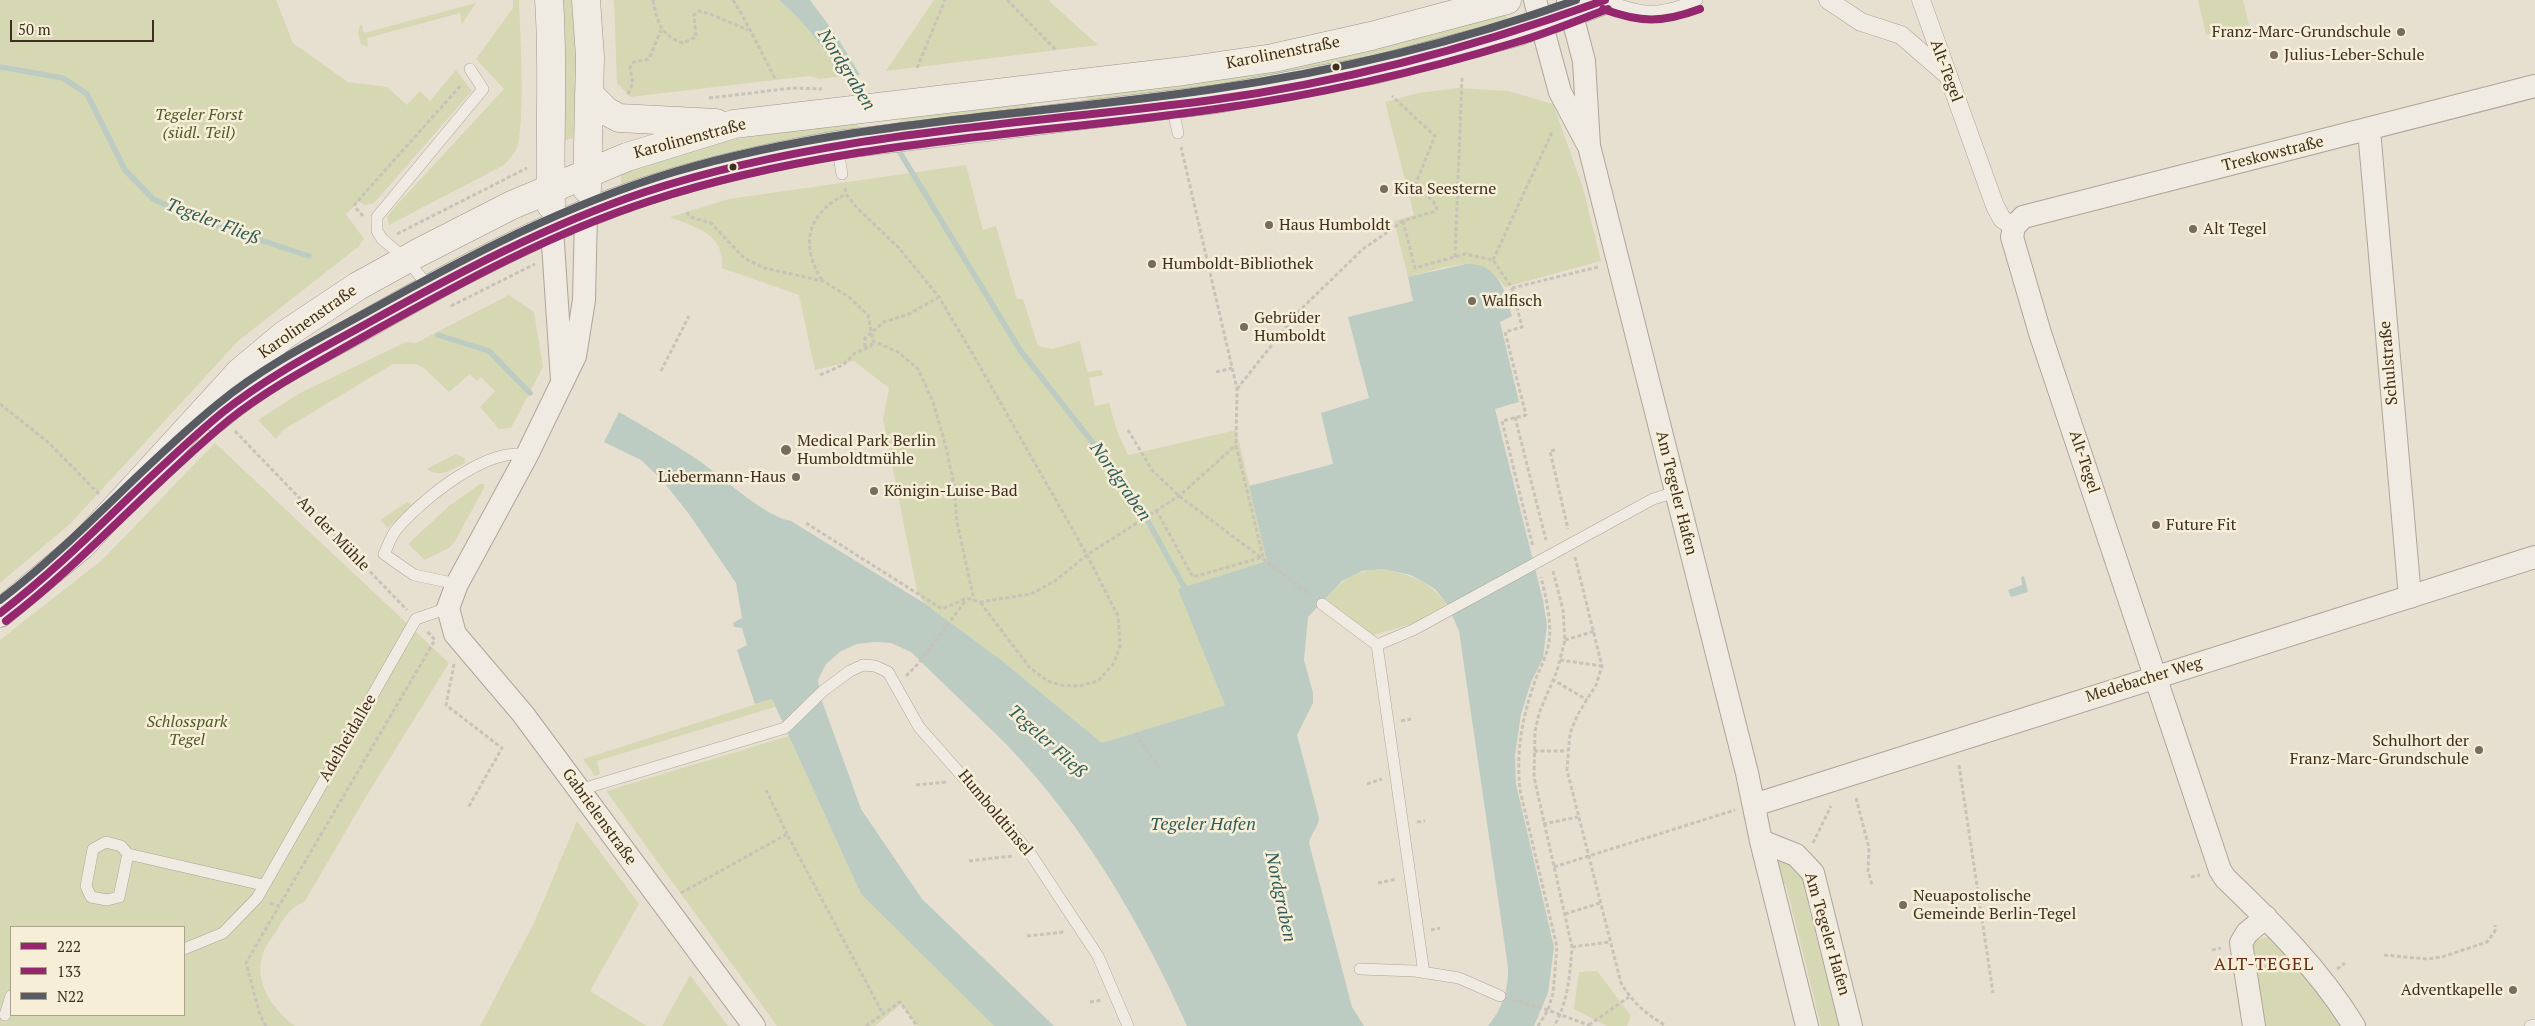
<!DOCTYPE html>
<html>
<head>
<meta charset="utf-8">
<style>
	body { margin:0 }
	#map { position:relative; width:2535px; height:1026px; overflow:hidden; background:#e7e0d1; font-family:"PT Serif",serif }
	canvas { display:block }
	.legend { position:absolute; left:10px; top:926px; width:175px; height:90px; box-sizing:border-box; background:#f7eed8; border:1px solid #ada18e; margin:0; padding:6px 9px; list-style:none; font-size:15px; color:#3d2e20 }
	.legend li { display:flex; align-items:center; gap:10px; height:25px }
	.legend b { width:25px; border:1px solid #ada18e }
	.scale { position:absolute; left:10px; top:20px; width:144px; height:22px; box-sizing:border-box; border:2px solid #3d2e20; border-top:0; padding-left:6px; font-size:15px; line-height:18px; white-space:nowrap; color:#3d2e20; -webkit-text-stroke:4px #f7eed8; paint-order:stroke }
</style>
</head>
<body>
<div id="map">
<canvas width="2535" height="1026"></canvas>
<ul class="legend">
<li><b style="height:6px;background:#95276e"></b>222</li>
<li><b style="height:6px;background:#95276e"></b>133</li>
<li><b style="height:6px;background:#595b62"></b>N22</li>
</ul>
<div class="scale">50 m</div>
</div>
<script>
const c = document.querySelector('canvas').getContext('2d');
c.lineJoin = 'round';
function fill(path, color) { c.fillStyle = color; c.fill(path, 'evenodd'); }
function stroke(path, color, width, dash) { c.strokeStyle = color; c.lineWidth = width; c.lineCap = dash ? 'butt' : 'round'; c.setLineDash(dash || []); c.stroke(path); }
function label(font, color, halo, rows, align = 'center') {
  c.font = font + ' "PT Serif",serif'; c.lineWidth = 5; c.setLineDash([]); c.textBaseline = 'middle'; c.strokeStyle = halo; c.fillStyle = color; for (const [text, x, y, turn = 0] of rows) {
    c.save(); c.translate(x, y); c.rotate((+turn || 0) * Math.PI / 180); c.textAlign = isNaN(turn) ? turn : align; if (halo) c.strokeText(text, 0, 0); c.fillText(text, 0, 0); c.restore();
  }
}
fill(new Path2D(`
	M0,0H276L293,43L348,82L387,87L407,105L420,91L430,101L456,70L472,91L374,203L366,205L359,202L346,214L364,239L358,247L238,341L71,523L0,583Z
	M513,0H519C520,26 526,132 516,150C513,155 508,160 504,165L389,225L387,217L392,210L504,89L476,59L513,8Z
	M562,0H576L577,107L573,138L562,141Z
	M614,0H779C805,22 824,49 843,76L820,79L809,76L630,97L617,83Z
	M934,0H1048L1098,45L886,71Z
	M2198,0H2243L2249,25L2206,35Z
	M476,3L462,24L460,13L367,38L368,47L361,44L358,32L360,25H362L364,33Z
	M1505,14L1507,19C1391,55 1273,78 1153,94C1139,95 1095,103 1085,99L1087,95C1147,87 1208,82 1268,72C1348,58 1427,37 1505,14Z
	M1459,88L1508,91L1553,104L1583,188L1601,261L1505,287C1478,249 1445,269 1408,277L1394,221L1414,215L1385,102L1418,93Z
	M1030,102L1032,105L1030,108L900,123V117Z
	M856,122L860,128C777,140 701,158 621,186V171L702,144Z
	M966,165L983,230L996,226L1017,299H1023L1038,346L1052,349L1080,341L1087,372L1101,370L1103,375L1089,378L1095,406L1109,403L1117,431L1128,455L1236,430L1268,561L1179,589L1225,705L1102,743L1000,659L924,603L917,591L883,419L889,388L854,361L815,370L799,295L722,268C725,233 696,228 670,217L729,199Z
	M509,295L534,312L543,367L511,428L499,429L480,407L495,391L481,377L477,381L470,374L449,392L425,369L416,364H393L283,430L276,439L258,420L300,393L406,342L416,343Z
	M215,443L449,663L364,800L305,901C289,909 286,915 277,930C272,938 265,946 263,954C253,983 273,1009 295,1026H0V640L102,560ZM11,927H184V1015H11Z
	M456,454L465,458V463C453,469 439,479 427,469Z
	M480,484H484V488L455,541L449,548L425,560L408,544L449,506Z
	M407,502L411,505L388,528L380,520Z
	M1383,569C1413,576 1428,580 1447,604L1415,623L1373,635L1325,599C1345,578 1354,571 1383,569Z
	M772,699L775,707L597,761L600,774L595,776L583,759Z
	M789,736L861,894L994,1026H917L901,1004L875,1026H777L606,791Z
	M577,821L639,904L590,991L647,1026H480L534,923Z
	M1783,859L1807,879L1804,888L1839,1026H1821L1786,885L1778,880L1776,863Z
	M2268,937H2273L2346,1026H2259L2251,942Z
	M1597,971L1631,1016L1627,1026H1607L1574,1009L1579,972Z
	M690,975L728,1026H662Z`), '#d6d7b3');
fill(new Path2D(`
	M779,0H810L836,35L860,75L843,76C824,49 805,22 779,0Z
	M1466,264C1498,263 1505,290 1512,316L1500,322L1519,402L1495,409L1543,600L1547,625L1543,658L1531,682L1521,714L1515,755L1516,784L1554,947L1548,993L1534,1026H1488C1502,1009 1509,990 1508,967L1459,631L1447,604L1435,589L1411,575L1383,569L1362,571L1342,581L1308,617L1304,660L1313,693V703L1297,735L1319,818C1318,828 1311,833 1309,843L1352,1007L1364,1026H1187C1142,925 1084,825 1006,744C975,713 942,683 911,652L891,643L875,642L857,644L841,651L826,664L818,680L822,701L861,809L922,899L1054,1026H994L861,894L772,699L755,704L737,650L747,645L742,628L734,627L733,623L742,618L736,583L689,514L662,480L641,460L604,442L619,412C645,427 671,442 695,458C720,474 764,517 791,521L924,603L1000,659L1102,743L1225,705L1178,589L1267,561L1249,486L1333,464L1321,413L1369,398L1348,317L1413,301L1408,277Z
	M2024,576L2028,592L2011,597L2008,590L2022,585L2021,577Z`), '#bcccc2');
stroke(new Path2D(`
	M0,67L63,78L87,94L125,170L153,199L202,221L309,256
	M850,75L867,101
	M896,146L1020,350L1133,494L1188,594
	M438,335L489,351L530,393`), '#bcccc2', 5.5);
const service = new Path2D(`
	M1606,0C1644,15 1659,15 1697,0
	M1172,105L1178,133
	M837,145L842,174
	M430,288L406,259L382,239L377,231V217L483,89L470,69
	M457,584L414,575L384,554C388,546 391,536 396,530C421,500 487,446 527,455
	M1322,604L1377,645L1424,973
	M1377,645L1413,630L1653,499L1676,492
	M579,790L785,728L823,691L850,671L863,665L875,666L888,672L919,727L1030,853L1098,956L1128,1026
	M128,854L119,897L107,900L91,897L86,886L93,849L106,842L121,846L128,854L263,885
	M184,949L223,933L257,898L416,619L448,608
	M1360,969L1415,971L1459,978L1500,996
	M5,1015L11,996
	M2530,1026L2535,1025`);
const pedestrian = new Path2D(`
	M1828,0L1861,22L1901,35L1946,74
	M1921,0L1995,206L2002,219L2014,227`);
const minor = new Path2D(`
	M1535,0L1560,92L1587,143
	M1568,0L1584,61L1589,146L1747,773L1761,841L1807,1026
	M2369,130L2410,597
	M586,213L584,300L575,356L527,455L457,584L448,608L455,634L523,714L754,1026
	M552,229L562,380
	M1754,805L2535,557
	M1761,841L1796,855L1813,873L1851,1026
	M2254,1026L2241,943L2247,933L2266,917
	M2354,1026C2319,969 2273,924 2225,878L2220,870L2040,333L2012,237L2014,227L2023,217L2535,86`);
const secondary = new Path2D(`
	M549,0C554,68 549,137 551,205
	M586,0L590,57L587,189
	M589,94L606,111L619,118L716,123
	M216,418C259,380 313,354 363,326C435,285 508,245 585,214C666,180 751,160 837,145L1217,99L1378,69L1517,32L1605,0
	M0,613L82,545L240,372L283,336L358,286L418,253L512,205L627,157L734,124L1184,71L1273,58L1371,36L1507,0`);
stroke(service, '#ada599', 12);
stroke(pedestrian, '#ada599', 19);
stroke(minor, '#ada599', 24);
stroke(secondary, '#9c958a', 29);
stroke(new Path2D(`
	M653,0C657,22 661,36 683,43L696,37L694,15L699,11L710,14L748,30
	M733,0C749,25 761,53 776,80
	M1007,0L1056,50
	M917,68L945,0
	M628,94L633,83L630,68L634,62L649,59L661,30
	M709,98L793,88L822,89
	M845,188L846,194L857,208L899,248L939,297L978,363L1087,555L1118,616L1120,646L1114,663L1098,681L1079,686L1061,685L1048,681L1030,668L980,602
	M687,212L690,217L711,223L744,258L764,268L823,281L849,297L868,315L873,341L898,352L918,369L933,402L946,447L954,485L957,522L974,600
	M363,216L355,207V204L462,84
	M1403,221L1415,268L1465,254L1493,260L1512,288L1522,327L1505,332L1526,415L1502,421L1533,547
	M397,234L527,168
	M1455,257L1462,78
	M1493,260L1553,130
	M822,280C799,244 808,213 846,194
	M1512,288L1598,267
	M451,306L535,264
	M865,347V338L884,322L909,314L939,297
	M661,371L689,316
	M1216,372L1232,368
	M820,375L843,365L855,353L871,346L873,341
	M1237,389L1298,312L1363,249L1403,221L1436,211L1437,206L1416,183L1435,136L1392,96
	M0,404L49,443L99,494
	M1515,417L1546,540
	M1128,430L1152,470L1179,496L1311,595
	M235,431L407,610
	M1555,450L1550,451L1568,529
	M1156,510L1193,577L1263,557L1236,445L1237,389L1181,147
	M806,523L942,609L967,598L980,602L1031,594L1055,581L1087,555L1179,496L1236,445
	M1575,557L1602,666L1596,685L1578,714L1570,733L1567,770L1621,983C1633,1003 1646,1014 1666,1026
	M1553,571L1563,610L1565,640L1557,671L1539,713L1535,732L1534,777L1572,947C1570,974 1568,1003 1554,1026
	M1565,640L1595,631
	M1560,660L1602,666
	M454,664L446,705L502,748L468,808
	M906,676L919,663L966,600
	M1552,679L1587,700
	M1401,721L1411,719
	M1135,734L1160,768
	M1534,751H1567
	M1959,765L1993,993
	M1367,784L1382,779
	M916,785L947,782
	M766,790L787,834
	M1856,798L1869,848L1868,871L1872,885
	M1417,822L1425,821
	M1543,824L1578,817
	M1813,843L1831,806
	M969,861L1013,856
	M1554,867L1735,810
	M2191,877L2200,875
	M1378,883L1397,879
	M681,893L787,834L883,1014
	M270,903L279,906L435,640L427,631
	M1565,914L1600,903
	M1431,930L1440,928
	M1027,936L1064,932
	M1572,947L1609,942
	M2212,950L2221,948
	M2384,955L2427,959L2442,957L2487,942L2495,931V925
	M2337,969L2345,963
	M1513,1000L1545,1009L1591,1026
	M1090,1002L1102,1000
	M1589,1025L1629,997
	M266,1026L260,1015L246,963L279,906
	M866,1026L900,1002L917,1026
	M1538,1026L1548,1010L1553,993L1557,947L1520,790C1516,751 1522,718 1535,681C1540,668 1547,656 1549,642C1552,621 1546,598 1541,577`), '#c8c2b9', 3, [4, 2.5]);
stroke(service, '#efebe3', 11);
stroke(pedestrian, '#efebe3', 18);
stroke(minor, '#efebe3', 22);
stroke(secondary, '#efebe3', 28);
stroke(new Path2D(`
	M0,613C80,552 145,476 223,412C267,377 317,351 366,324C456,274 547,225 645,192C827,132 1023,125 1212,100C1346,82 1478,46 1605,0`), '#95276e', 8);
stroke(new Path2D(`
	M1603,9C1641,23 1662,23 1700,9
	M6,621C86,560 151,484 229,420C273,385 323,360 372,332C462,282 552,233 650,201C833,141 1027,136 1216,109C1317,95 1419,72 1517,42C1548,33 1578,20 1608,9`), '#95276e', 8);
stroke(new Path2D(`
	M0,600C78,541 142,465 219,403C264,366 316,340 367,312C466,257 565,205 674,172C849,120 1034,116 1214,89C1337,71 1459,42 1576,0`), '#595b62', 8);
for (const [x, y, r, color] of [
	[2401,32,5,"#786c5e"],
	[2274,55,5,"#786c5e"],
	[1336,67,4.5,"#3d2e20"],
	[733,167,4.5,"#3d2e20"],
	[1384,189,5,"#786c5e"],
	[1269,225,5,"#786c5e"],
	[2193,229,5,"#786c5e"],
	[1152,264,5,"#786c5e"],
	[1472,301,5,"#786c5e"],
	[1244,327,5,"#786c5e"],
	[786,450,6,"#786c5e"],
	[796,477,5,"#786c5e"],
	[874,491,5,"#786c5e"],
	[2156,525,5,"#786c5e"],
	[2479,750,5,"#786c5e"],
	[1903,905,5,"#786c5e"],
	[2513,990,5,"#786c5e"]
]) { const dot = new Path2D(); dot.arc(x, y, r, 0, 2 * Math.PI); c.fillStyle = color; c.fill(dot); stroke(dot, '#f7eed8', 2); }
label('16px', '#3d2e20', '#f7eed8', [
	["Franz-Marc-Grundschule",2391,32,"right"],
	["Julius-Leber-Schule",2284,55],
	["Kita Seesterne",1394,189],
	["Haus Humboldt",1279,225],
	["Alt Tegel",2203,229],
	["Humboldt-Bibliothek",1162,264],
	["Walfisch",1482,301],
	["Gebrüder",1254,318],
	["Humboldt",1254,336],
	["Medical Park Berlin",797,441],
	["Humboldtmühle",797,459],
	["Liebermann-Haus",786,477,"right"],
	["Königin-Luise-Bad",884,491],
	["Future Fit",2166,525],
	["Schulhort der",2469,741,"right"],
	["Franz-Marc-Grundschule",2469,759,"right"],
	["Neuapostolische",1913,896],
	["Gemeinde Berlin-Tegel",1913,914],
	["Adventkapelle",2503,990,"right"]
], 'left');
label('16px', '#3d2e20', '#f7eed8', [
	["Karolinenstraße",1283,53,-11],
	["Alt-Tegel",1946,71,70],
	["Karolinenstraße",690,139,-15],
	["Treskowstraße",2273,154,-14],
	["Karolinenstraße",308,322,-35],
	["Schulstraße",2389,363,-95],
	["Alt-Tegel",2084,462,72],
	["Am Tegeler Hafen",1676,493,76],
	["An der Mühle",333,534,46],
	["Medebacher Weg",2144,680,-17],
	["Adelheidallee",348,738,-60],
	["Humboldtinsel",995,813,50],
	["Gabrielenstraße",599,817,54],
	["Am Tegeler Hafen",1827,934,74]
]);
label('italic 16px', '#4d5a26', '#f7eed8', [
	["Tegeler Forst",199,115],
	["(südl. Teil)",199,133],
	["Schlosspark",187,722],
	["Tegel",187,740]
]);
label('italic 18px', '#2f5d5a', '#f7eed8', [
	["Nordgraben",846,70,58],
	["Tegeler Fließ",213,222,21],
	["Nordgraben",1120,482,55],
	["Tegeler Fließ",1047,742,42],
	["Tegeler Hafen",1203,825],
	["Nordgraben",1280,897,78]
]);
c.letterSpacing = '1px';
label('18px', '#6b2e1e', '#f7eed8', [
	["ALT-TEGEL",2264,965]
]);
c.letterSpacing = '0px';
</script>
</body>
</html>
